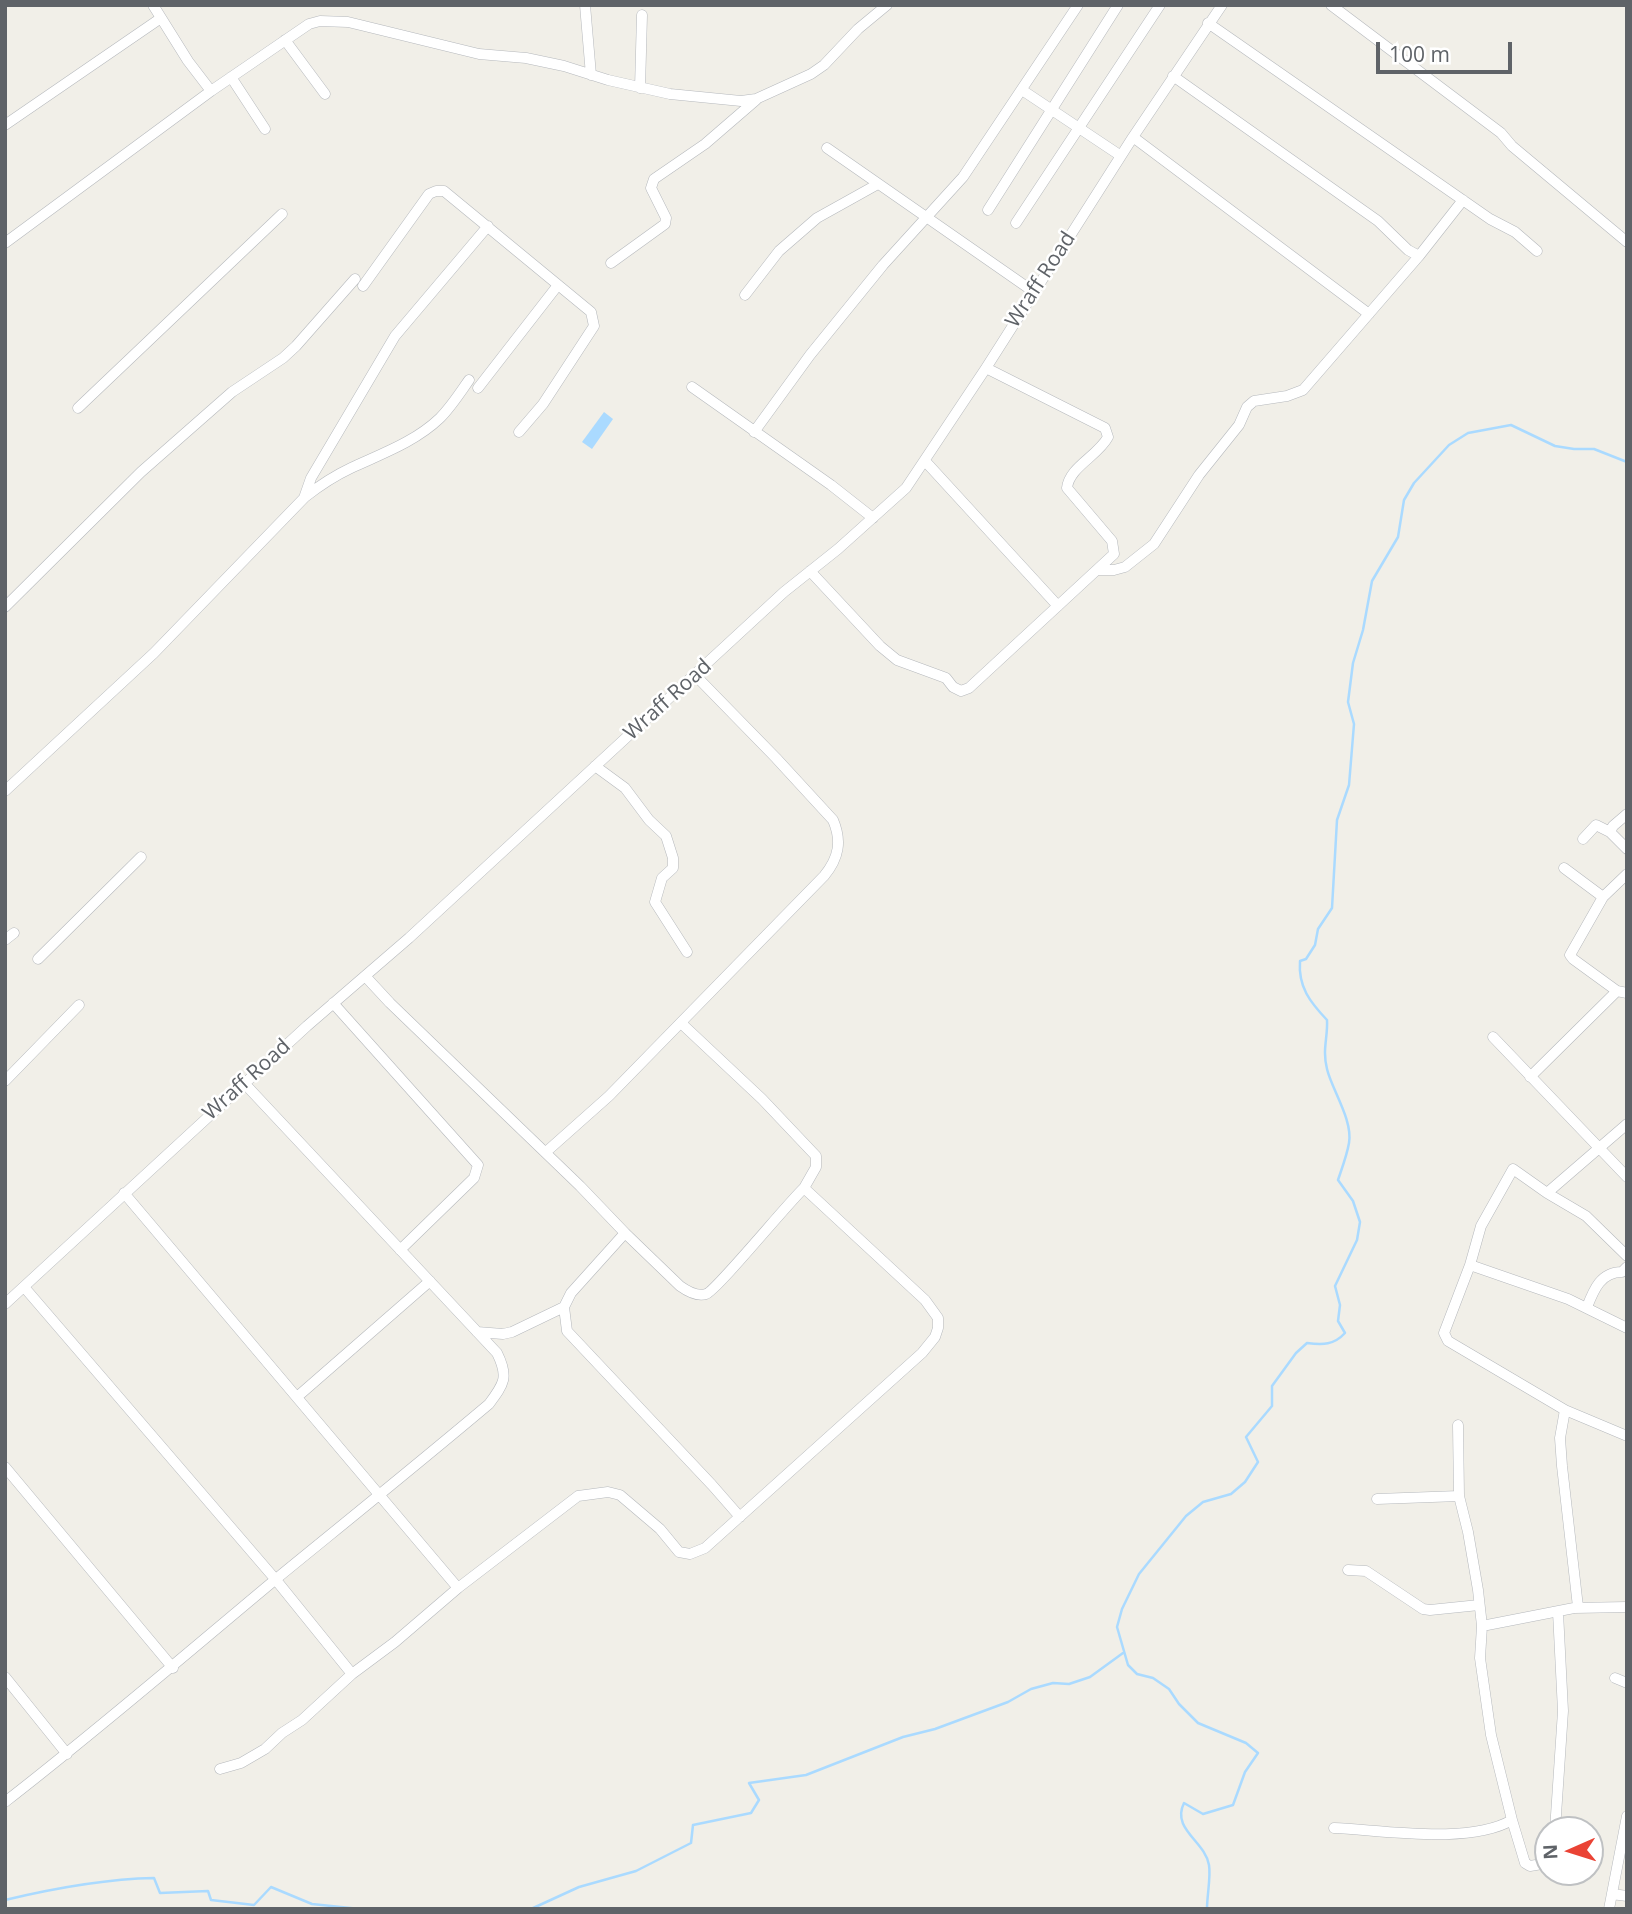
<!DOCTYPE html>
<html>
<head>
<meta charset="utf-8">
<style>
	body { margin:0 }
	#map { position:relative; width:1632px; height:1914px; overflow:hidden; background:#f1efe8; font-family:"Open Sans",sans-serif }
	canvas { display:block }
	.frame { position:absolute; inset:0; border:7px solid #5f6368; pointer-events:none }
	.north { position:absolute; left:1534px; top:1816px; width:70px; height:70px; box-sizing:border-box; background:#fff; border:2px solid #bfc1c3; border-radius:50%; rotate:267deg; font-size:19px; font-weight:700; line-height:28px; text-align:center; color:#5f6368 }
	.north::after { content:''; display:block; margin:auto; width:24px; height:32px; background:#ea4335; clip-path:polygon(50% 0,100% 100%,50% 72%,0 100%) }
	.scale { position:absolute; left:1376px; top:42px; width:136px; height:32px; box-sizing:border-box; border:4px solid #5f6368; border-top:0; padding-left:9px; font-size:21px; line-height:24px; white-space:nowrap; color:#5f6368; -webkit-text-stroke:5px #fff; paint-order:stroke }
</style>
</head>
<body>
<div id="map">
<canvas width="1632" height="1914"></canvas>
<div class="frame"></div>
<div class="north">N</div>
<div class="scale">100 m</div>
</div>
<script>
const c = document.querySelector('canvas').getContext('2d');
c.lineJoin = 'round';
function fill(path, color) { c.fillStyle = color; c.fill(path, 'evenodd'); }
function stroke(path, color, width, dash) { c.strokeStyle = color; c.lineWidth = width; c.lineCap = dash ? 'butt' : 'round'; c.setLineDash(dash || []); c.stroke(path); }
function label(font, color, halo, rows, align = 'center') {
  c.font = font + ' "Open Sans",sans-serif'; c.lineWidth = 5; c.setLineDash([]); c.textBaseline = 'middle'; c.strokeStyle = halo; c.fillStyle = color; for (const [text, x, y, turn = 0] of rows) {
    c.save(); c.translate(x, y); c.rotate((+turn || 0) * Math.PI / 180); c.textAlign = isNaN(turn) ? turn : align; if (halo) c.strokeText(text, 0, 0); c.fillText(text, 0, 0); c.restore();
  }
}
fill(new Path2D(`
	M604,412L613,419L592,449L582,442Z`), '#aadaff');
stroke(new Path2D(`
	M5,1900C55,1888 103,1879 154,1878L160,1893L208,1891L211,1900L254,1905L271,1887L312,1904L360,1909
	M531,1909L579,1887L636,1871L691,1843L693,1825L751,1813L759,1800L749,1783L806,1775L903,1737L935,1729L1008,1702L1031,1689L1053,1683L1069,1684L1090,1677L1123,1653
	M1207,1909C1207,1895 1211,1877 1209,1865C1205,1841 1171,1829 1184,1803L1203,1814L1233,1805L1245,1772L1258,1753L1246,1743L1198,1723L1179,1704L1169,1689L1153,1678L1137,1674L1128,1665L1117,1627L1122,1609L1139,1574L1186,1516L1203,1502L1231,1494L1245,1482L1258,1462L1246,1437L1272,1406V1386L1296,1353L1307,1343C1323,1345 1334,1345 1345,1333L1338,1321L1340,1305L1335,1286L1357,1240L1360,1222L1353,1201L1338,1180C1342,1168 1347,1155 1349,1143C1353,1120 1332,1090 1327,1069C1322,1049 1328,1038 1327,1020C1310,1002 1298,987 1300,961L1306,959L1315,945L1318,929L1332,908L1337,820L1349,785L1354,724L1348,702L1353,663L1363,630L1372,581L1398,537L1404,500L1414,483L1449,445L1468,433L1511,425L1555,446L1574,449H1594L1627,462`), '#aadaff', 2.5);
const minor = new Path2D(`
	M153,5L188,61L211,91
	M585,5L591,75
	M1331,5L1501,133L1512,146L1627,242
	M1208,23L1490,219L1515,232L1537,251
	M285,40L325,94
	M1173,76L1378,221L1408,250L1419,256
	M231,77L265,129
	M640,88L642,15
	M1022,90L1121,156
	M5,125L161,18
	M1133,137L1369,314
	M827,148L1034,292
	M988,210L1118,5
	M1016,223L1160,5
	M5,243L211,91L309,24L320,21L348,22L479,54L526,58L564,66L608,80L670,94L741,101L756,99L811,74L824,65L858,29L887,5
	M611,263L665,224L666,218L651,188L654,179L705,144L756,100
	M363,286L429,194L436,191H444L591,312L594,326L543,404L519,432
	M745,295L779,251L817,218L878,184
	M692,387L831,485L873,518
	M478,388L558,285
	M78,408L282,214
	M754,432L810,355L883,265L963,177L1078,5
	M925,461L1058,606
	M304,498L311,478L395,336L488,226
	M1097,570H1114L1125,567L1154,544L1199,475L1239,425L1247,407L1254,401L1287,396L1303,390L1419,256L1463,200
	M810,571L880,646L897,660L946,678L953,687L961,691L969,688L1114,554L1112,541L1067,488C1069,467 1098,456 1108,437L1105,428L986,368
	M5,607L141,472L232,392L283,358L296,346L355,279
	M595,766L625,788L649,820L666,836L673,858V868L662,878L655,902L687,952
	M5,791L154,653L305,497C319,486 334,476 351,468C381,454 415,442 440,418C451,407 460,393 469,380
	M1627,814L1613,826L1610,832L1627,849
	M1583,839L1596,825L1610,832
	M1564,868L1603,897
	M1627,874L1603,897L1570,955L1573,959L1617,991L1627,993
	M5,940L14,933
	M38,959L141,857
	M365,976L390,1003L580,1186L625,1233L571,1293L564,1307L567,1331L712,1485L740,1517
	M333,1003L478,1165L474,1178L400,1250
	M681,1023L762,1099L816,1156V1167L804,1188
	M1493,1037L1627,1177
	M1530,1077L1617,991
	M5,1081L79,1005
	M546,1152L609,1096L824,876C839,858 842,841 833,820L776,758L695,675
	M124,1193L458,1588
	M1547,1193L1627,1124
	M1627,1256L1586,1216L1547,1193L1513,1169L1481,1226L1470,1265L1444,1333L1448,1341L1565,1410L1627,1436
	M1470,1265L1568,1299L1627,1328
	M24,1287L276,1580L352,1674
	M5,1304L307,1026L409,938L784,592L838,549L906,488L986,368L1133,137L1222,5
	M1587,1307C1594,1289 1601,1272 1622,1272L1627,1267
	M477,1332L503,1334L512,1332L564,1307
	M297,1397L430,1281
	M1565,1410L1560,1438L1562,1466L1578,1607
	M1458,1425L1459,1496L1468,1532L1478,1590L1482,1626L1480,1658L1491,1735L1512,1820L1525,1863L1530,1866L1548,1863
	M5,1467L173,1668
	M1377,1499L1459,1496
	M1348,1570L1366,1571L1423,1609L1430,1610L1479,1605
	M1482,1626L1574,1608L1627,1607
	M5,1677L67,1754
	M1615,1678L1627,1683
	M220,1769L241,1763L265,1749L282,1733L302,1720L352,1674L395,1642L458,1588L578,1496L608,1492L620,1495L660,1529L679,1552L690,1554L705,1548L922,1353L935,1337L938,1328V1318L925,1300L804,1188C787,1204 716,1291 706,1294C697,1297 687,1291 680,1286L625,1233
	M5,1802C98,1730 186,1654 276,1579C347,1521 419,1463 489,1404C504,1384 509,1377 497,1353L244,1083
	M1334,1828C1382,1830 1469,1845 1512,1820
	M1555,1830L1563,1711L1558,1612
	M1612,1894L1627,1896
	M1609,1909L1627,1816`);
stroke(minor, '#b5b8bc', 11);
stroke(minor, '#fff', 10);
label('21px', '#5f6368', '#fff', [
	["Wraff Road",1041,280,-57],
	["Wraff Road",668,700,-42],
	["Wraff Road",247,1080,-42]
]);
</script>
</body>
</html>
